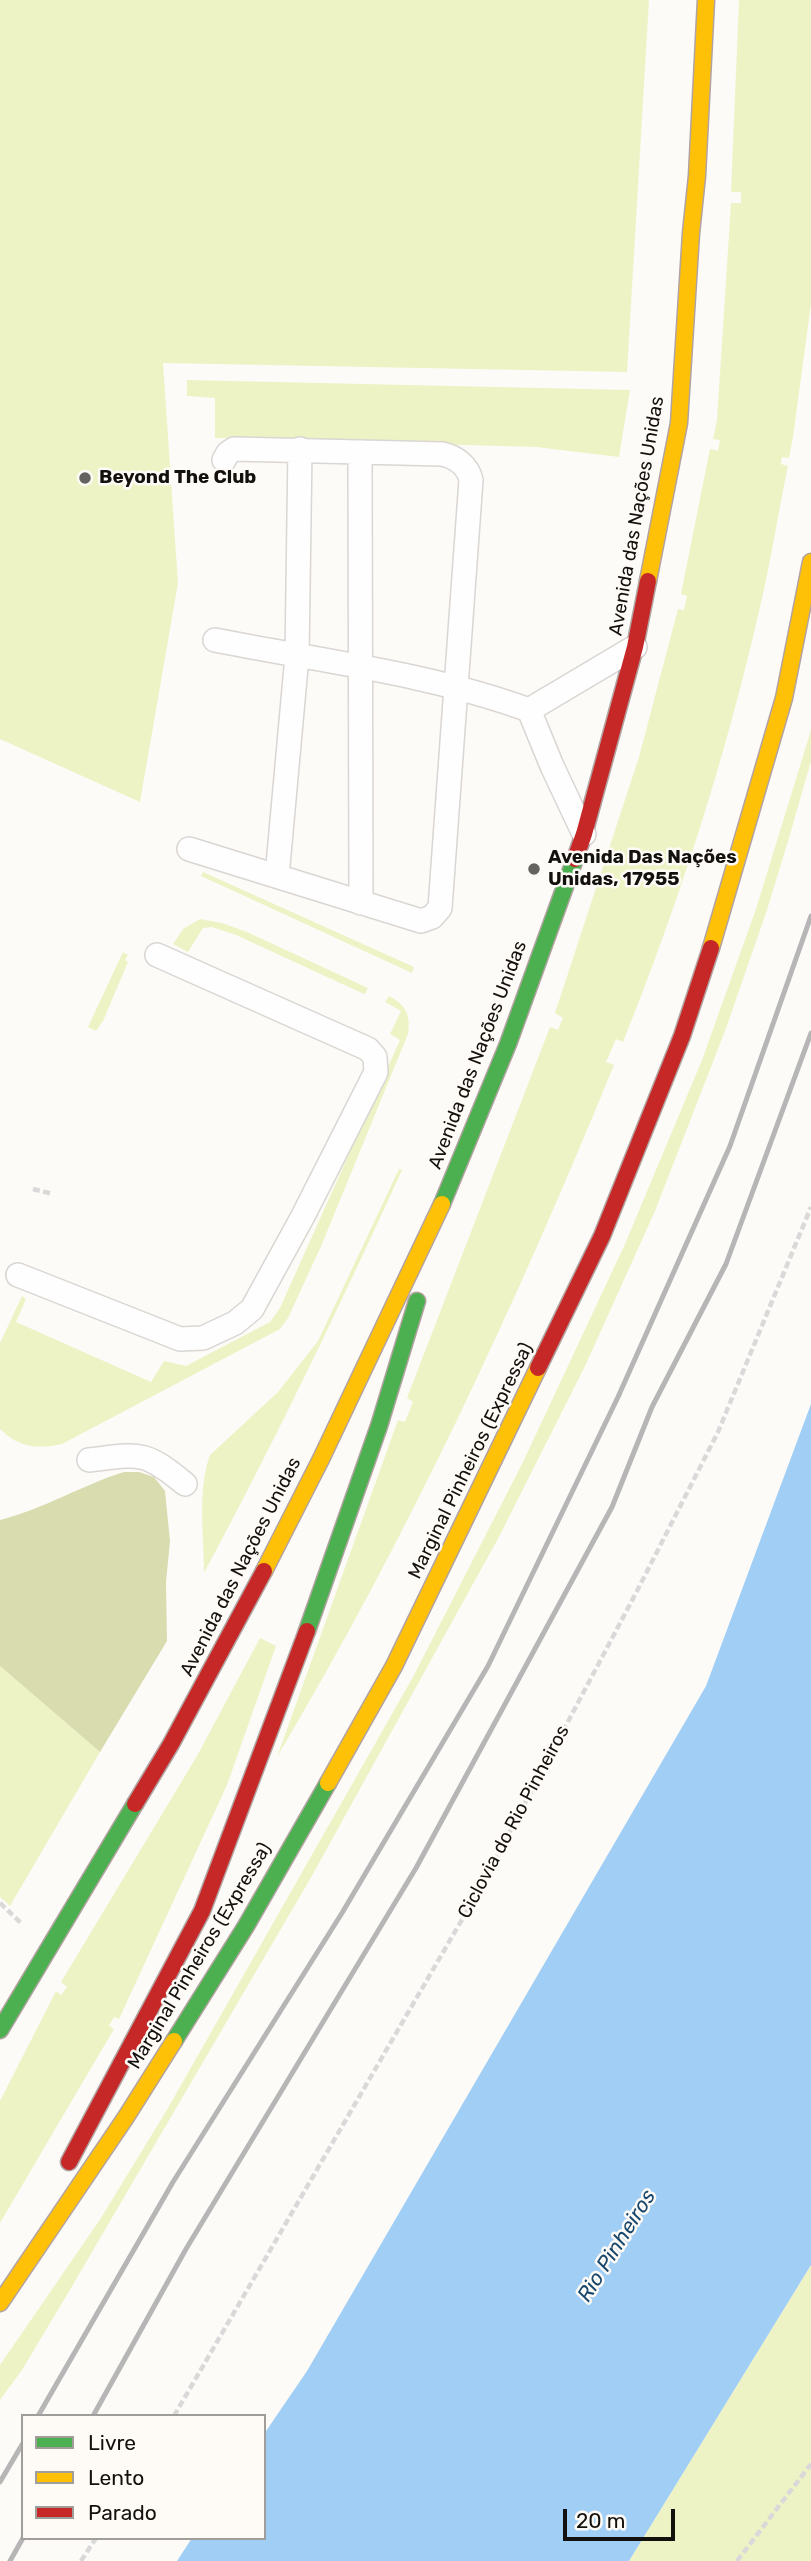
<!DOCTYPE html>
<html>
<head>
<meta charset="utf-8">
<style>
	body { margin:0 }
	#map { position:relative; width:811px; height:2561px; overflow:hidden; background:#fdfbf8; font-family:Rubik,sans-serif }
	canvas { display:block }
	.legend { position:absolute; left:21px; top:2414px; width:245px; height:126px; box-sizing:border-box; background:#fefbf7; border:2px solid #a09d9a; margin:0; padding:9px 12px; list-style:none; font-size:21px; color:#13110e }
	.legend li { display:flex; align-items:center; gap:14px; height:35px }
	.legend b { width:35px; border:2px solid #a09d9a }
	.scale { position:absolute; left:563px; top:2509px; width:112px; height:32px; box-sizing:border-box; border:4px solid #13110e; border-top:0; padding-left:9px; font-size:21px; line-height:24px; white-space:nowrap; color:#13110e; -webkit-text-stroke:5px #fefbf7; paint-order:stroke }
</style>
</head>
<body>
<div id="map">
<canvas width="811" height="2561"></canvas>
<ul class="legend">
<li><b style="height:9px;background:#4caf50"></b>Livre</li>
<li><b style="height:9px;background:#ffc107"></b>Lento</li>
<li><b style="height:9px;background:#c62828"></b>Parado</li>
</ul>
<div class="scale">20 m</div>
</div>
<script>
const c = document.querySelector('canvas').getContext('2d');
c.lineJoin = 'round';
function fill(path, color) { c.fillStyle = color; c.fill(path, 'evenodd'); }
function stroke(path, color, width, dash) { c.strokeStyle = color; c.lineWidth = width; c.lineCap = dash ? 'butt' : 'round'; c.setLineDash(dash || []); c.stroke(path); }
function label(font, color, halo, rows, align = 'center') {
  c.font = font + ' Rubik,sans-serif'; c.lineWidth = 5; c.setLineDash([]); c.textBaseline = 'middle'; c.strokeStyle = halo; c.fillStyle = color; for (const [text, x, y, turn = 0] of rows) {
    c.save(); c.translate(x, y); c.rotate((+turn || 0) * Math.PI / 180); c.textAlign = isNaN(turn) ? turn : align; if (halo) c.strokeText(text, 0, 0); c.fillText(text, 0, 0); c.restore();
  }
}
fill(new Path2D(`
	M0,0H649L627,372L163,363L178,583L140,802L0,739Z
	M739,0H811V304L793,437L789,458L782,457L781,464L788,466C778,513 771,561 760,607C726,756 680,900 623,1042L616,1039L606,1062L614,1065C517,1302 408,1537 277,1757L398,1420L405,1422L413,1402L407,1398L550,1027L558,1030L563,1018L555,1013L639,757L678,609L684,610L687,596L681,594L710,449L718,451L720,440L713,439L717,420L731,203H741V192H731Z
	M187,380L630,390L619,457L536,447L215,438V398L187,396Z
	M811,730V761L789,838L767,910L725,1031L655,1211L586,1364L500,1535L313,1874L71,2288L22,2370L0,2400V2365L101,2218L168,2108L413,1677L523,1462L625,1244L702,1060L756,909Z
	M203,872L414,967L412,973L201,876Z
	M200,919L222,923L247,932L368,988L365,994L362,993L236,935L212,927L203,928L188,952L173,944L183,929Z
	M123,952L128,955L125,960L128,962L103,1021L96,1031L88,1027Z
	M389,996C406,1005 411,1015 408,1034L322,1244L288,1318L280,1329L62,1444C37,1450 18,1447 0,1429V1343L22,1296L26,1299L16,1322L151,1382L164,1361L186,1366L270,1322L280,1308L400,1040L390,1034L401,1011L385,1002Z
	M399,1169L402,1170C340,1306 275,1441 204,1573C204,1535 197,1491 210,1455L278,1392L318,1341Z
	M260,1638L276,1646L227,1785L119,2019L114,2017L109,2026L114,2029L0,2223V2101L56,1991L61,1995L67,1987L61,1982L197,1756Z
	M0,1666L100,1752L10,1906L0,1897Z
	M811,2265V2561H629Z`), '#eef3c5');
fill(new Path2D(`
	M124,1472H139L154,1477L165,1491L170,1541L166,1582L167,1641L100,1752L0,1666V1520C44,1509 82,1485 124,1472Z`), '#d8dcae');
fill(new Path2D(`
	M811,1404V2265L629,2561H177L192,2538H264V2434L307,2371L706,1686Z`), '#a1cef5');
const lane = new Path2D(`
	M360,452L361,903
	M215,640C320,661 428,673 529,710L552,766L584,834
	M529,710L635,647
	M189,849L421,921L432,917L440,908L471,480C468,466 456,457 442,454L234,449L228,453L224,460
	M277,876L297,656L300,449
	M18,1275L180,1339L203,1338L235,1323L252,1309L303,1216L376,1072L375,1057L368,1049L157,955
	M89,1460C140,1454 144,1450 185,1484`);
const fast = new Path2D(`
	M442,1204L508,1044L575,859
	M307,1631L379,1426L417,1301
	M0,2030L135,1804
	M174,2041L246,1926L328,1783`);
const slow = new Path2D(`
	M648,581L679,423L691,233L697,176L706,0
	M711,948L784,698L811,562
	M264,1571L321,1459L442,1204
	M328,1783L394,1666L538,1368
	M0,2303L126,2117L174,2041`);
const jam = new Path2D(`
	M575,859L584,834L635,647L648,581
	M538,1368L602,1236L682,1036L711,948
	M135,1804L171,1744L264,1571
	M69,2162L202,1911L307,1631`);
stroke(lane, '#d9d6d3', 26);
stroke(fast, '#b2a3a1', 19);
stroke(slow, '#b2a3a1', 19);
stroke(jam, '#b2a3a1', 19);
stroke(new Path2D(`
	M33,1189L53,1194
	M0,1903L21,1923
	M174,2416L478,1892L637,1591L718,1432L811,1207
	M81,2561L96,2538
	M737,2561L811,2464`), '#d9d9d9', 4.5, [7, 3.5]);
stroke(lane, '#fffefe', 23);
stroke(fast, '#4caf50', 16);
stroke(slow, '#ffc107', 16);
stroke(jam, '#c62828', 16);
stroke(new Path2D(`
	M38,2416L173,2182L342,1913L488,1666L618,1397L730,1146L811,916
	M93,2416L186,2249L416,1868L612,1507L652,1407L726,1264L811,1033
	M0,2482L23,2443
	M10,2561L23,2538`), '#b6b6b6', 5);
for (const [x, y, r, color] of [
	[85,478,7,"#656360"],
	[534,869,7,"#656360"]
]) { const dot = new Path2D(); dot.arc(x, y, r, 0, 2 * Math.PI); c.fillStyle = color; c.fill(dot); stroke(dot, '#fefbf7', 2.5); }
label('bold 19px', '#13110e', '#fefbf7', [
	["Beyond The Club",99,478],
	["Avenida Das Nações",548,858],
	["Unidas, 17955",548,880]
], 'left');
label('19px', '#13110e', '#fefbf7', [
	["Avenida das Nações Unidas",637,516,-80],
	["Avenida das Nações Unidas",478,1055,-69],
	["Marginal Pinheiros (Expressa)",471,1461,-64],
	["Avenida das Nações Unidas",241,1567,-63],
	["Ciclovia do Rio Pinheiros",514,1822,-62],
	["Marginal Pinheiros (Expressa)",200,1956,-59]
]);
label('italic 21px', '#17476c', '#fefbf7', [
	["Rio Pinheiros",617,2246,-58]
]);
</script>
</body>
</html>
